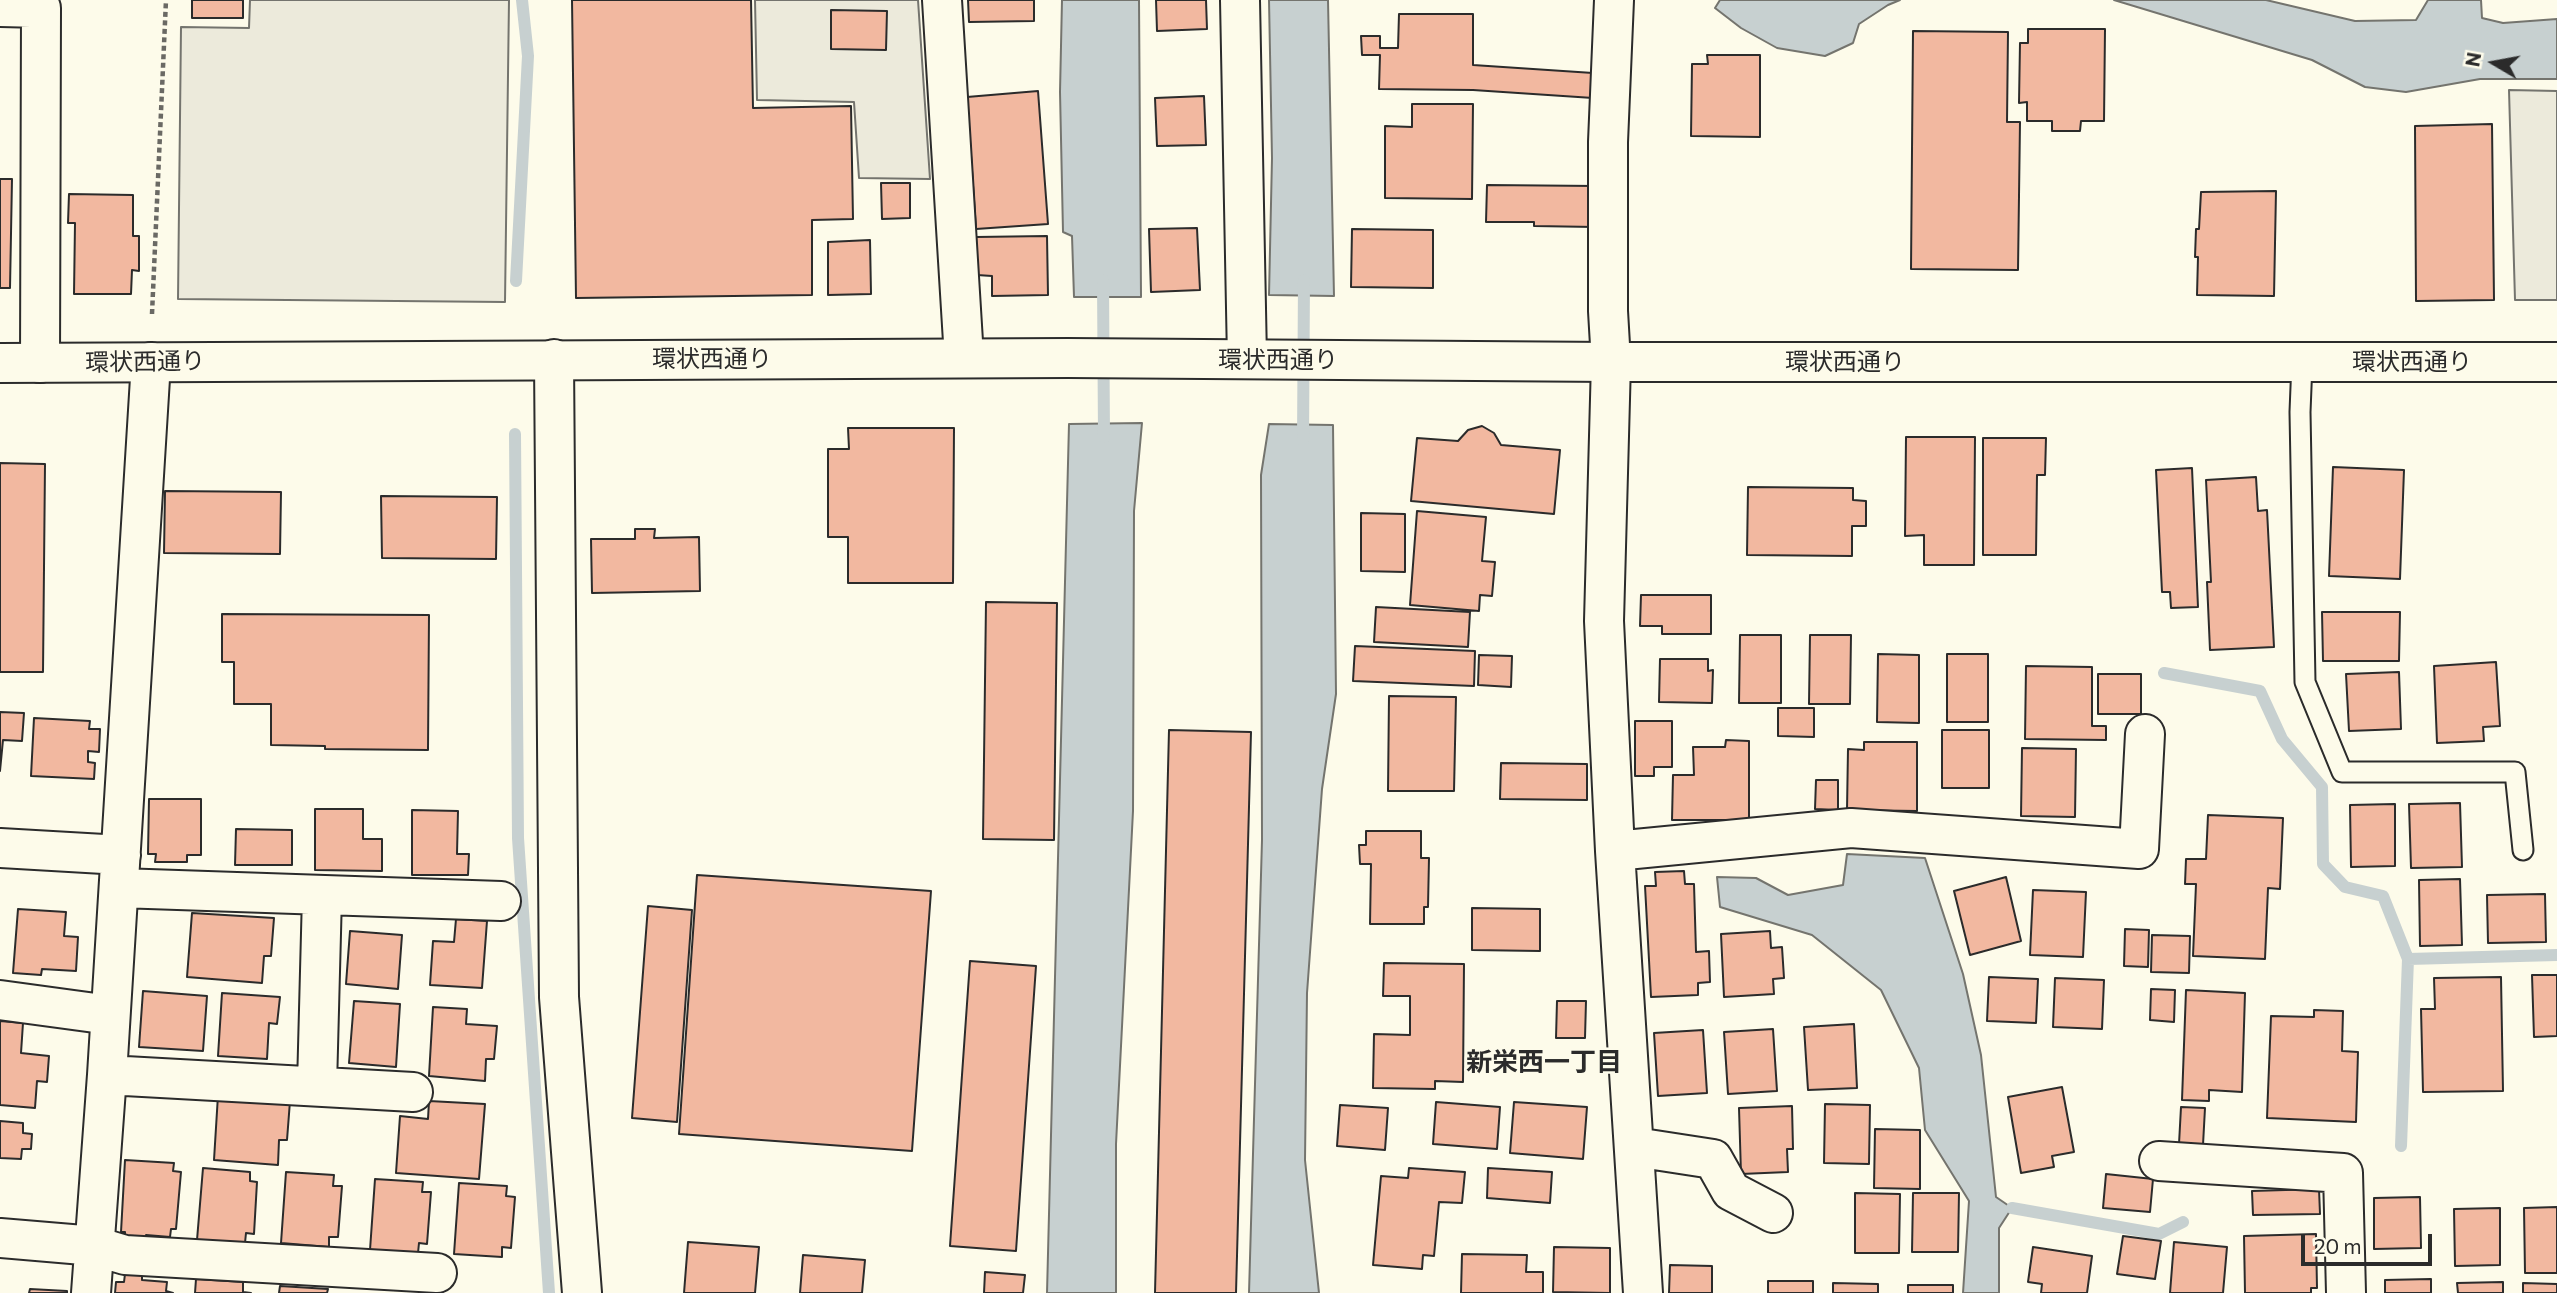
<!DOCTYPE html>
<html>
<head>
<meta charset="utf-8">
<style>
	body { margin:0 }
	#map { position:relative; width:2557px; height:1293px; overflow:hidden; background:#fdfbea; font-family:Commissioner,sans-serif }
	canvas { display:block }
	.north { position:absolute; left:2459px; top:28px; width:70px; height:70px; -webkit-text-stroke:5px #fdfbea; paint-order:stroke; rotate:280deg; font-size:19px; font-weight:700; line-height:28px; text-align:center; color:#2b2b2b }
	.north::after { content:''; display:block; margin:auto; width:24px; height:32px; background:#2b2b2b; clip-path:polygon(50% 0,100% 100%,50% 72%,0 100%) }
	.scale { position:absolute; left:2301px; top:1234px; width:131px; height:32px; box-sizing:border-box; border:4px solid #2b2b2b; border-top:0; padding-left:9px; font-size:21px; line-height:24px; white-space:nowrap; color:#2b2b2b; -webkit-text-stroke:5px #fdfbea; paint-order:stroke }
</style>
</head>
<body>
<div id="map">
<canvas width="2557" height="1293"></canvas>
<div class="north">N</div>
<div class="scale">20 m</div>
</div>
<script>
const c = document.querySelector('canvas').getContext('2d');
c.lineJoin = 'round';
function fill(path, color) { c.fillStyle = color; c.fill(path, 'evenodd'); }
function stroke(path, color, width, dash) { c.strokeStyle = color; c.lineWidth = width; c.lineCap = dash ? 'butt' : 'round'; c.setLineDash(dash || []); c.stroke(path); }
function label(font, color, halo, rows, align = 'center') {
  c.font = font + ' Commissioner,"Noto Sans JP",sans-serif'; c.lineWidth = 5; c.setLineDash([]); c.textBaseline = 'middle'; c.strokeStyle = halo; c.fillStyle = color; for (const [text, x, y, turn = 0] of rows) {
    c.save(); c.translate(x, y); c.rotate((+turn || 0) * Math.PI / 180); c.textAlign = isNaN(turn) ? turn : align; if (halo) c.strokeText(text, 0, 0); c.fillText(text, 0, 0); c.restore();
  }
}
const parking = new Path2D(`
	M250,0H509L505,302L178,299L181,27L249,28Z
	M755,0H918L930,179L859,178L854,102L757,100Z
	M2509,90L2557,91V300H2515Z`);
fill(parking, '#eceadb');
stroke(parking, '#74746e', 2);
const water = new Path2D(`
	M1062,0H1139L1141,297H1074L1072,236L1063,232L1060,92Z
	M1269,0H1328L1334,296L1269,295L1272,158Z
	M1720,0H1900L1888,5L1859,24L1853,43L1825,56L1777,48L1741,28L1715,8Z
	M2114,0H2266L2355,21L2416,20L2428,0H2481L2482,18L2503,23L2557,19V79H2480L2406,92L2365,87L2312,60Z
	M1142,423L1134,511L1133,811L1116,1144V1293H1047L1069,424Z
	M1269,424L1333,425L1336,694L1322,789L1307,993L1305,1160L1319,1293H1249L1262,840L1261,475Z
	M1847,854L1925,858L1963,974L1981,1055L1996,1197L2012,1208L1999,1228V1293H1963L1969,1201L1925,1130L1919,1068L1881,990L1812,935L1720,907L1717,877L1756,878L1788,895L1843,885Z`);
fill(water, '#c7d0d0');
stroke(water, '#74746e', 2);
stroke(new Path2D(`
	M1103,280L1104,437
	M516,281L528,56L522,0
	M515,434L518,838L549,1293
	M1303,441L1304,280
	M2164,673L2260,691L2282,739L2322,787L2323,864L2345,887L2383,896L2408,959L2557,955
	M2401,1146L2408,959
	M2012,1208L2159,1234L2183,1222`), '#c7d0d0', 12);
const building = new Path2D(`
	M192,0H243V18H192Z
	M572,0H751L753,108L851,106L853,219L812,220V295L576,298Z
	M968,0H1034V21L969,22Z
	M1156,0H1206L1207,29L1157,31Z
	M831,10L887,11L886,50L831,49Z
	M1399,14H1473V65L1593,73V98L1473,90L1379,89L1380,55H1362L1361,36H1380V48H1398Z
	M2028,29H2105L2104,121H2081L2080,131H2052V121H2027V102L2019,103L2020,43H2028Z
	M1913,31L2008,32L2007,122H2020L2018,270L1911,269Z
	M1707,55H1760V137L1691,136L1692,64H1708Z
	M1038,91L1048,224L976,229L967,97Z
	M1204,96L1206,145L1157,146L1155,98Z
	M1412,104H1473L1472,199L1385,198V126L1412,127Z
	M2492,124L2494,300L2416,301L2415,126Z
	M0,179H12L10,288H0Z
	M881,183H910V218L882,219Z
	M1487,185L1596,186L1595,227L1534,226V222H1486Z
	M2276,191L2274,296L2197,295L2198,257H2195L2196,229H2199L2201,192Z
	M69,194L133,195V236H139V271L132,270L131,294H74L75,223H68Z
	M1197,228L1200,290L1151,292L1149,229Z
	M1352,229L1433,230V288L1351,287Z
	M1047,236L1048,295L992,296V276L977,275L976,237Z
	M870,240L871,294L828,295V242Z
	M1482,426L1494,433L1501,445L1560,450L1554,514L1411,501L1417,438L1458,441L1468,430Z
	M848,428H954L953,583H848V537H828V449H849Z
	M1906,437H1975L1974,565H1924V535L1905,536Z
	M1983,438H2046L2045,475H2037L2036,555H1983Z
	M0,463L45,464L43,672H0Z
	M2333,467L2404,470L2400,579L2329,576Z
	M2192,468L2198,607L2171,608L2170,592H2162L2156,470Z
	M2256,477L2258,511L2267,510L2274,647L2210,650L2207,582H2211L2206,480Z
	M1748,487L1853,488V500L1866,501V526H1852V556L1747,555Z
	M165,491L281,492L280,554L164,553Z
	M381,496L497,497L496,559L382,558Z
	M1417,511L1486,517L1482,561L1495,562L1492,596L1480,595L1479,611L1410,605Z
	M1361,513L1405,514V572L1361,571Z
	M635,529H655L654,538L699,537L700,591L592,593L591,539H635Z
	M1641,595H1711V634H1662V626H1640Z
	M986,602L1057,603L1054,840L983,839Z
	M1376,607L1470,612L1468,647L1374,642Z
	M2322,612H2400L2399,661H2323Z
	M222,614L429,615L428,750L325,749V746L271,745V704H234V662H222Z
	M1740,635H1781V703H1739Z
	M1810,635H1851L1850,704H1809Z
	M1355,646L1475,651L1474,686L1353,681Z
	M1878,654L1919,655V723L1877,722Z
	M1947,654H1988V722H1947Z
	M1479,655L1512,656L1511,687L1478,685Z
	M1660,659H1708V671L1713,670L1712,703L1659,702Z
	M2496,662L2500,726L2483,727L2484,741L2437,743L2434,666Z
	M2026,666L2092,667V726H2106V740L2025,739Z
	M2399,672L2401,729L2349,731L2346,674Z
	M2098,674H2141V714H2098Z
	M1389,696L1456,697L1454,791H1388Z
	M1778,708H1814V737L1778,736Z
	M0,712L24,713L22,741L3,740L0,771Z
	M34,718L90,721L89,729H100L99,752L88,751V762L95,763L94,779L31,776Z
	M1635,721H1672V767H1654V776H1635Z
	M1169,730L1251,732L1236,1293H1155Z
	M1942,730H1989V788H1942Z
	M1726,740L1749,741V820H1672L1673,775H1694L1693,747H1725Z
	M1864,742H1917V811L1847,810L1848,749L1864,750Z
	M2022,748L2076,749L2075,817L2021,816Z
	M1501,763L1587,764V800L1500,799Z
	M1816,780H1838V810L1815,809Z
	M149,799H201V855H187V862H155L156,854H148Z
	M2460,803L2462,867L2411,868L2409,804Z
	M2395,804V866L2351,867L2350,805Z
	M315,809H363V839H382V871L315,870Z
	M412,810L458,811L457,854H469L468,875H412Z
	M2208,815L2283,818L2280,889L2268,888L2265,959L2193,956L2196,884H2185L2186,859H2206Z
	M236,829L292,830V865H235Z
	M1366,831H1421V858H1429L1428,907H1424V924H1370L1371,864H1360L1359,845H1366Z
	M1684,871L1685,884H1694L1696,952L1709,951L1710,982L1698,983V995L1651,997L1645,886H1656L1655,872Z
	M697,875L931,891L912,1151L679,1134Z
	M2006,877L2021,941L1970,955L1954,891Z
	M2460,879L2462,945L2420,946L2419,880Z
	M2033,890L2086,892L2083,957L2030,955Z
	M2545,894L2546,942L2488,943L2487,895Z
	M648,906L692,910L677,1122L632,1118Z
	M1472,908L1540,909V951L1472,950Z
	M18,909L66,912L64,936L78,937L76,971L42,969L41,975L13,973Z
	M192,913L274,918L271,956H264L262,983L187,977Z
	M456,919L487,921L482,988L430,985L433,941L454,942Z
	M2125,929L2149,930L2148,967L2124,966Z
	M350,931L402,935L398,989L346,984Z
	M1770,931L1771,948L1782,947L1784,978L1773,979L1774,994L1724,997L1721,934Z
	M2152,935L2190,936L2189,973L2151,972Z
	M970,961L1036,966L1016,1251L950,1246Z
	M1384,963L1464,964L1463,1082L1435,1081V1089L1373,1088L1374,1034L1410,1035V996H1383Z
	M2532,975H2557V1036L2534,1037Z
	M1989,977L2038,979L2036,1023L1987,1021Z
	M2501,977L2503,1091L2423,1092L2421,1009H2435L2434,978Z
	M2055,978L2104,980L2102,1029L2053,1027Z
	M2151,989L2175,990L2174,1022L2150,1020Z
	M2186,990L2245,993L2242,1092L2209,1090V1101L2182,1100Z
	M143,991L207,996L203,1051L139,1047Z
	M222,993L280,997L277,1024L269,1023L267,1059L218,1056Z
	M354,1001L400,1004L396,1067L349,1063Z
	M1557,1001H1586L1585,1038H1556Z
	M433,1007L467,1009L466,1024L497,1026L494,1059H486L485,1081L429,1076Z
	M2314,1010L2343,1011L2342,1051L2358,1052L2356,1122L2267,1118L2271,1016L2314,1017Z
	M0,1021L23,1023L21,1053L49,1056L47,1082L37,1081L35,1108L0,1105Z
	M1854,1024L1857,1088L1808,1090L1804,1027Z
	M1773,1029L1777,1091L1728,1094L1724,1032Z
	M1703,1030L1707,1093L1658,1096L1654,1033Z
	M2062,1087L2074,1152L2052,1156L2054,1167L2021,1173L2008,1097Z
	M218,1095L290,1101L287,1140H279L278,1165L214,1160Z
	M429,1101L485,1104L479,1179L396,1173L400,1116L428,1119Z
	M1436,1102L1500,1107L1497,1149L1433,1144Z
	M1514,1102L1587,1107L1583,1159L1510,1153Z
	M1825,1104L1870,1105L1869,1164L1824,1163Z
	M1340,1105L1388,1108L1385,1150L1337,1146Z
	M1792,1106L1793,1149H1787L1788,1172L1741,1174L1739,1108Z
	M2181,1107L2205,1108L2203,1145L2179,1144Z
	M0,1121L23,1123V1133L32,1134L31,1149H22L21,1159L0,1158Z
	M1875,1129L1920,1130V1189L1874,1188Z
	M125,1160L174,1163L173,1171L181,1172L176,1229H171L170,1237L146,1235L145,1238L125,1237V1232H121Z
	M203,1168L250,1172V1181L257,1182L254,1234L246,1233L245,1243L197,1240Z
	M1409,1168L1465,1172L1462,1203L1439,1202L1434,1256L1423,1255L1422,1269L1373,1265L1381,1176L1408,1178Z
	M1488,1168L1552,1172L1550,1203L1487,1198Z
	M286,1172L334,1175L333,1186H342L338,1237H329V1247L281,1243Z
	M2106,1174L2153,1179L2150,1212L2103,1208Z
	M375,1179L423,1182L422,1192H431L427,1244L419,1243L418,1253L370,1250Z
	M459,1183L507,1186L506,1196L515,1197L511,1248L502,1247V1257L454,1254Z
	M2319,1189L2320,1214L2253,1215L2252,1191Z
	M1855,1193L1900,1194L1899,1253H1855Z
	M1913,1193H1959L1958,1252H1912Z
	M2420,1197L2421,1248L2374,1249V1198Z
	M2557,1207V1273H2525L2524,1208Z
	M2500,1208V1265L2455,1266L2454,1209Z
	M2316,1234L2317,1288H2311V1293H2245L2244,1236Z
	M2123,1236L2161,1241L2155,1279L2117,1274Z
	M688,1242L759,1247L755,1293H684Z
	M2174,1242L2227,1247L2223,1293H2170Z
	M1554,1247L1610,1248V1293L1553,1292Z
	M2033,1247L2092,1256L2087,1293H2041L2042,1284L2028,1282Z
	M1462,1254L1527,1255L1526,1272H1543V1293H1461Z
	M803,1255L865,1260L862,1293H800Z
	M1670,1265L1712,1266V1293H1669Z
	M985,1272L1025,1275L1023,1293H984Z
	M125,1274L142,1275V1280L167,1282L166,1291L173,1293H115L116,1282H124Z
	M196,1279L243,1282V1292L251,1293H195Z
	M2431,1279V1293H2385V1280Z
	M1768,1281H1813V1293H1768Z
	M2503,1282V1293H2458L2457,1283Z
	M1833,1283L1878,1284V1293H1833Z
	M2523,1283L2557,1284V1293H2523Z
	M1908,1285H1953V1293H1908Z
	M280,1286L328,1289L327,1293H279Z
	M30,1289L67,1291V1293H29Z`);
fill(building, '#f2b8a0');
stroke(building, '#2b2b2b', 2);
const lane = new Path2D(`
	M2302,362L2300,412L2305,682L2342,772H2515L2523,850`);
const street = new Path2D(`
	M942,0L964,358
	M1240,0L1247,359
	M1614,0L1608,142V311L1611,362L1604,621L1615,851L1643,1293
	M0,7L41,8L40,363
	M554,359L559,997L582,1293
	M0,848L121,855
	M1615,851L1851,828L2139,849L2145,734
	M119,888L501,901
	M0,1000L110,1015
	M107,1075L413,1092
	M317,1086L322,895
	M1635,1147L1713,1159L1731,1191L1773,1213
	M2159,1161L2343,1173L2346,1293
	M0,1238L95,1246L125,1255L437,1273
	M91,1293L107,1075L151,362`);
const highway = new Path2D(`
	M0,363L1068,358L1611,362H2557`);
stroke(lane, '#2b2b2b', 23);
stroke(street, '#2b2b2b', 42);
stroke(highway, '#2b2b2b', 42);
stroke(new Path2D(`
	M152,314L166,0`), '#6a6964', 4.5, [5, 3.5]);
stroke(lane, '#fdfbea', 19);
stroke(street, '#fdfbea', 38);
stroke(highway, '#fdfbea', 38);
label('24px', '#2b2b2b', '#fdfbea', [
	["環状西通り",712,359],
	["環状西通り",1278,360],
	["環状西通り",145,362,-1],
	["環状西通り",1845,362],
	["環状西通り",2412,362]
]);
label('bold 26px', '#2b2b2b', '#fdfbea', [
	["新栄西一丁目",1544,1062]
]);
</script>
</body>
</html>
